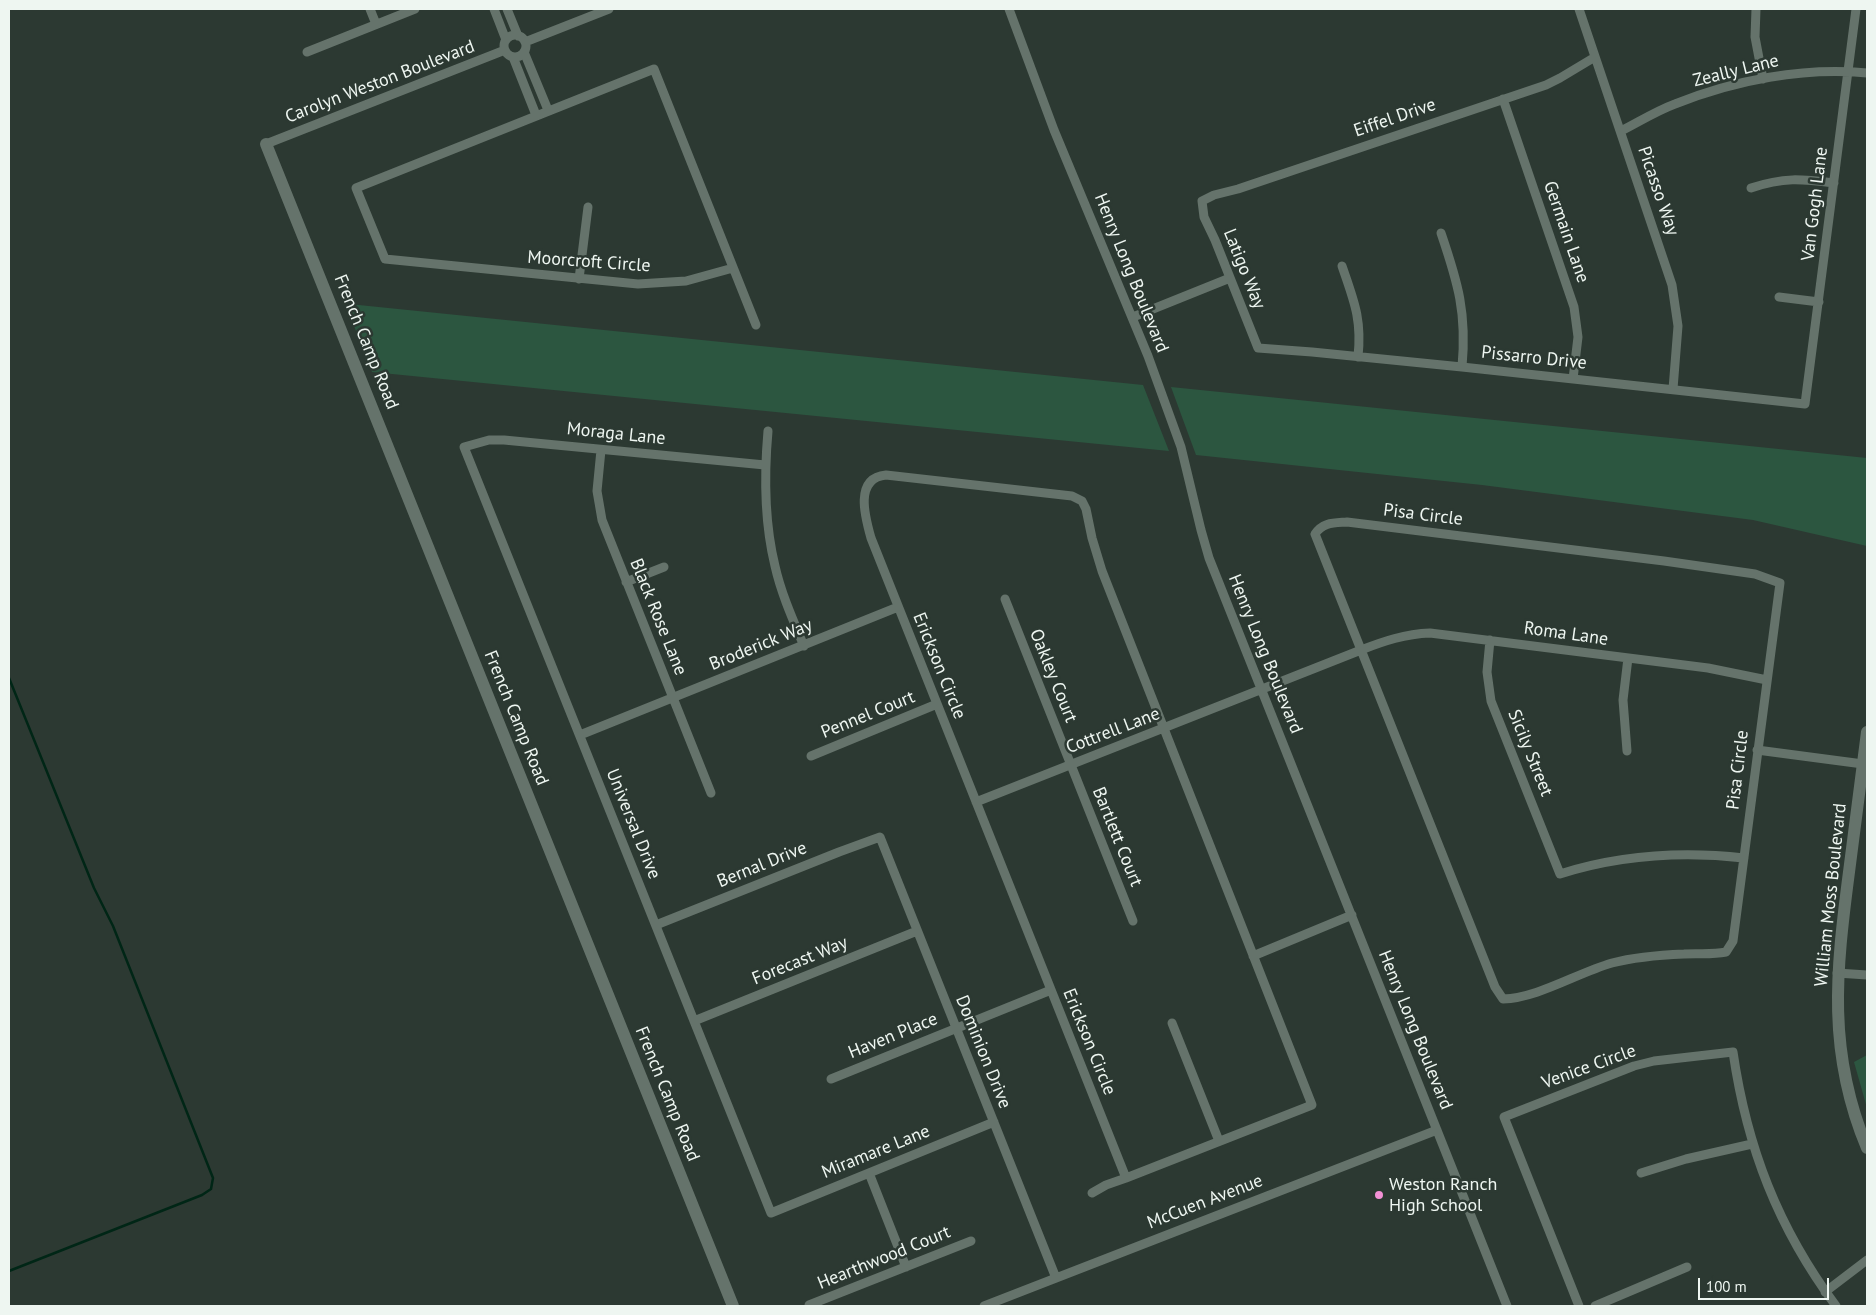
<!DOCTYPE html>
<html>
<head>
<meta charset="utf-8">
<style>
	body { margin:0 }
	#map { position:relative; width:1876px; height:1315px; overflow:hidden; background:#2c3932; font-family:"PT Sans",sans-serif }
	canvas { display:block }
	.frame { position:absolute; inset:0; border:10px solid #eef6f1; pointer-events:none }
	.scale { position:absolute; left:1698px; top:1278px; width:131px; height:22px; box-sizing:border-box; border:2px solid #eef6f1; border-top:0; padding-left:6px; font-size:15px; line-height:18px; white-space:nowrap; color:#eef6f1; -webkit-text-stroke:4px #2c3932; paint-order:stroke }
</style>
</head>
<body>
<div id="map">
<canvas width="1876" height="1315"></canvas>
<div class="frame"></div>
<div class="scale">100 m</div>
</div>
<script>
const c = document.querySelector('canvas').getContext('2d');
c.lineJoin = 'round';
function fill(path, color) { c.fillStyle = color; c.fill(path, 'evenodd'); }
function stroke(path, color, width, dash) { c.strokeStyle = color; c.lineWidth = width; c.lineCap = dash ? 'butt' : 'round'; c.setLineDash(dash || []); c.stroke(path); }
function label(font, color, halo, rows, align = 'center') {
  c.font = font + ' "PT Sans",sans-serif'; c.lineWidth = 5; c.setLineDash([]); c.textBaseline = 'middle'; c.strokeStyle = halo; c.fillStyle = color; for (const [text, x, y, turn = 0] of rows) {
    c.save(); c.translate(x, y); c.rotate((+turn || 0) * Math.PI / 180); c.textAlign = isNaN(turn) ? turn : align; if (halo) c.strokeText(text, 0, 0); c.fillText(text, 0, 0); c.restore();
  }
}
fill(new Path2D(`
	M349,304L1143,385L1169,451L372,372L354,326Z
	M1171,387L1867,458V546L1753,520L1482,485L1196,455Z
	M1867,1055V1108L1854,1062Z`), '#2c5640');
stroke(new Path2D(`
	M9,678L94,888L113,926L213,1178L211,1189L202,1195L9,1271`), '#002616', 2.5);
stroke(new Path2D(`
	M370,9L376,24
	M494,9L506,40
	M507,9L518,36
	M1009,9L1054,130L1148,356L1181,447L1201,530L1209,558L1507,1306
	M1579,9L1672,285L1678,326L1673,389
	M1756,9L1755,37L1763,79
	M504 46a11 11 0 1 1 22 0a11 11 0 1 1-22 0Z
	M525,42L609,9
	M307,52L415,9
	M524,52L548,110
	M513,57L536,115
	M1595,57L1560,78L1546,85L1238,189L1214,195L1202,201L1204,217L1215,240L1258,348L1312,352L1462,367L1805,404L1856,9
	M1503,99L1574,307L1578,337L1573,379
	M1621,131C1639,122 1656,111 1675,104C1735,80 1803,67 1867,73
	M266,144L505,50
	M1751,188C1784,177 1801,179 1834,183
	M1441,233C1458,283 1467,313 1462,367
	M1342,266C1354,301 1362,319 1358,357
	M733,268L686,281L638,284L385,259L356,188L654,69L756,325
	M579,279L588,207
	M1779,297L1819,302
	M1133,317L1230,278
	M768,431C764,476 764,521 775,566C781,593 793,620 804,646
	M601,450L597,491L602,520L711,793
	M765,465L504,440H489L464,447L771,1213L994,1122
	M1347,522L1664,561L1755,574L1780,583L1733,941L1726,952C1711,955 1698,953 1684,954C1660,955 1635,957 1612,963C1577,973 1538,998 1503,999L1495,987L1315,534C1323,522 1334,523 1347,522Z
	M626,582L664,567
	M1005,599L1133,921
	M1490,640L1487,672L1491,701L1560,874C1620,855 1681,851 1744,858
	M580,735L898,607
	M1757,750L1863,764
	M1627,751L1623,700L1628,658
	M811,756L937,704
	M976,802L1361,650C1384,641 1405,634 1430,633L1708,668L1767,680
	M656,925L839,852L880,837L1056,1278
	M1253,956L1352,915
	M1837,973L1867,975
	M694,1021L917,931
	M1172,1023L1219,1141
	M831,1079L1051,990
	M869,1173L906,1267
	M1641,1173L1686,1159L1752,1144
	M1092,1193L1106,1185L1126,1178L1312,1105L1102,571L1092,538L1086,509L1082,501L1072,496L886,475C854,478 865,517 871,538L1126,1178
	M1825,1292L1867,1260
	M809,1305L971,1241
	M984,1306L1437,1130
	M1579,1306L1504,1117L1634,1066L1654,1061L1733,1052C1747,1148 1778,1228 1836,1306
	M1595,1306L1687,1267`), '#65736b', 9);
stroke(new Path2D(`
	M266,144L733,1306
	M1867,732C1861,779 1855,825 1849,872C1836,972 1827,1052 1867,1148`), '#65736b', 12);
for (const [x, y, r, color] of [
	[1379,1195,5,"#f391d5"]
]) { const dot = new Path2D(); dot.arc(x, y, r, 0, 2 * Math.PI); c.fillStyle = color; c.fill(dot); stroke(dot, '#2c3932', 2); }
label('18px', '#eef6f1', '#2c3932', [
	["Zeally Lane",1736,71,-14],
	["Carolyn Weston Boulevard",380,82,-21],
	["Eiffel Drive",1395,118,-19],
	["Picasso Way",1658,191,71],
	["Van Gogh Lane",1815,204,-83],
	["Germain Lane",1566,232,71],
	["Moorcroft Circle",589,262,4],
	["Latigo Way",1244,269,68],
	["Henry Long Boulevard",1131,273,68],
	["French Camp Road",366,342,68],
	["Pissarro Drive",1534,358,6],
	["Moraga Lane",616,434,6],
	["Pisa Circle",1423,515,7],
	["Black Rose Lane",658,617,68],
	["Roma Lane",1566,634,8],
	["Broderick Way",761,645,-22],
	["Henry Long Boulevard",1265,654,68],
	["Erickson Circle",939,666,68],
	["Oakley Court",1053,676,68],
	["Pennel Court",868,715,-22],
	["French Camp Road",516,718,68],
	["Cottrell Lane",1113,731,-21],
	["Sicily Street",1530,753,68],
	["Pisa Circle",1738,770,-83],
	["Universal Drive",633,824,68],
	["Bartlett Court",1117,837,68],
	["Bernal Drive",762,865,-22],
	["William Moss Boulevard",1831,895,-84],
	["Forecast Way",800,961,-22],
	["Henry Long Boulevard",1415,1030,68],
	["Haven Place",893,1036,-22],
	["Erickson Circle",1089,1042,68],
	["Dominion Drive",983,1052,68],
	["Venice Circle",1589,1067,-20],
	["French Camp Road",667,1094,68],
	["Miramare Lane",876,1152,-22],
	["McCuen Avenue",1205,1202,-21],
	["Hearthwood Court",884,1258,-22]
]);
label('18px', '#eef6f1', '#2c3932', [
	["Weston Ranch",1389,1185],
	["High School",1389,1206]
], 'left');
</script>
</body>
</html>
